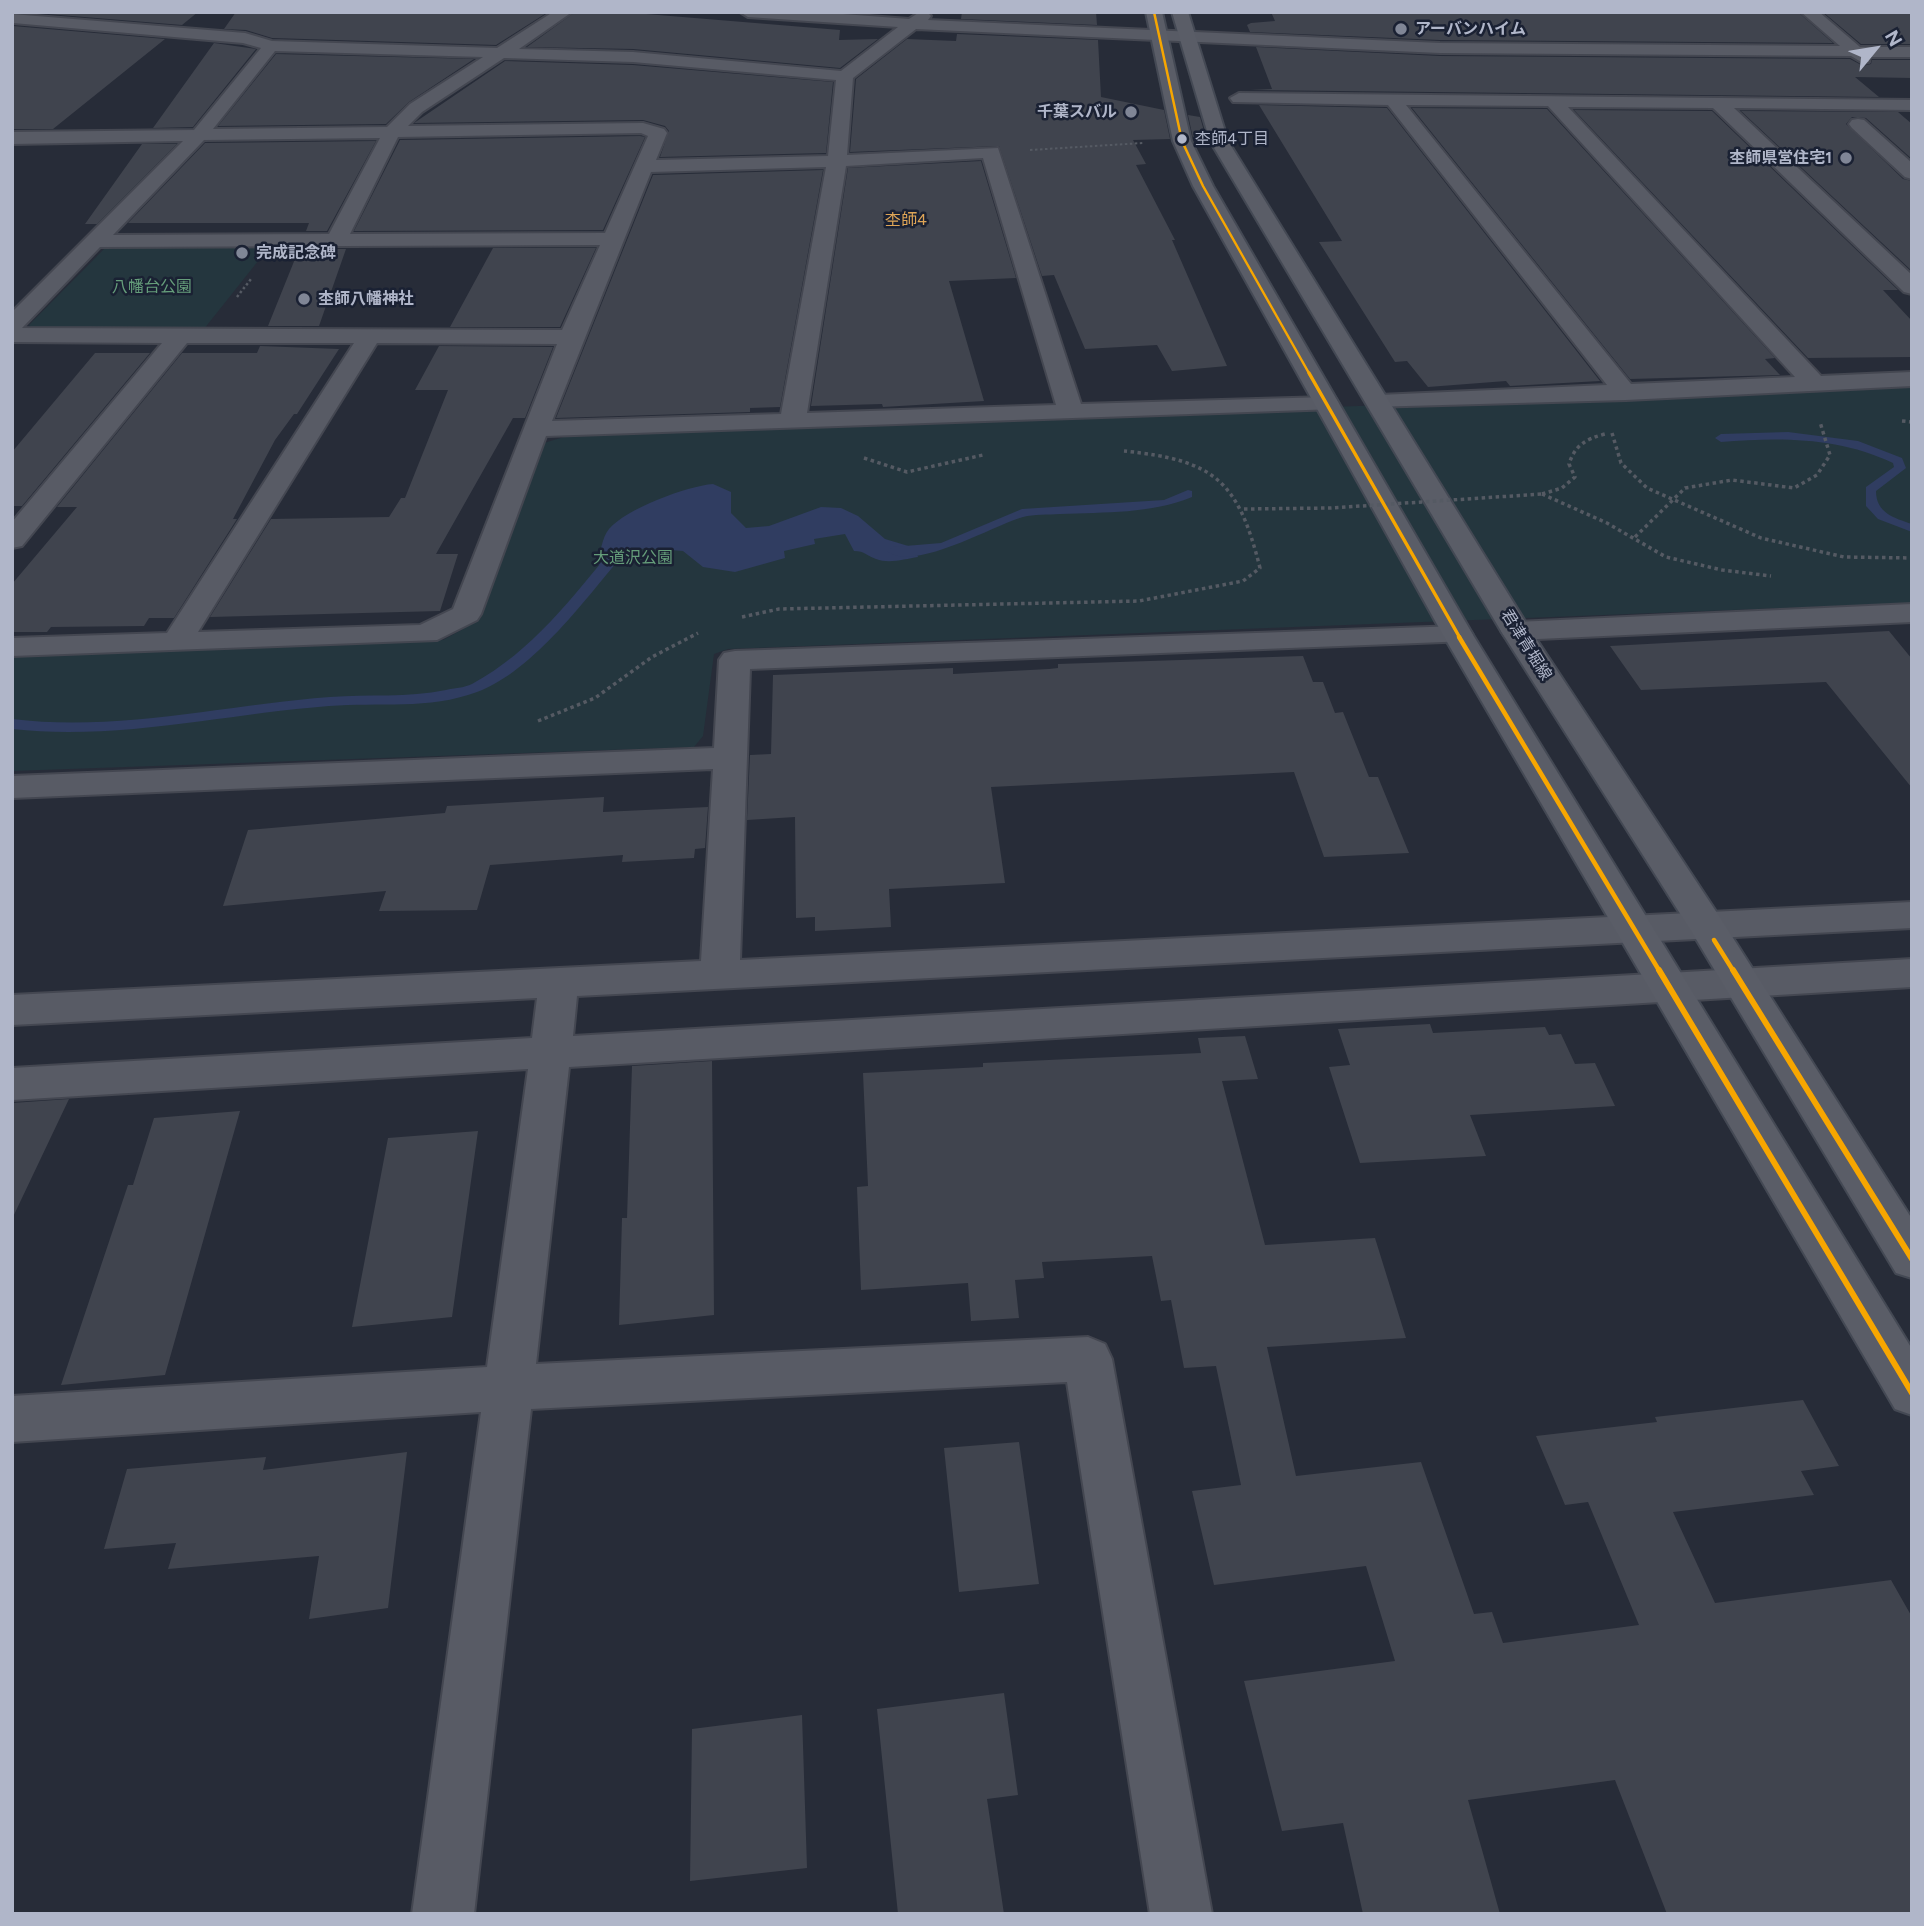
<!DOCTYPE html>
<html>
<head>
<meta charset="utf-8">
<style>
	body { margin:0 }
	#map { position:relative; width:1924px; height:1926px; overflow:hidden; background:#272c38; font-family:Figtree,sans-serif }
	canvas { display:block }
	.frame { position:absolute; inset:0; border:14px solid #b0b6c9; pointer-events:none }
	.north { position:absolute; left:1840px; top:14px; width:70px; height:70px; -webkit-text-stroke:5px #1a2133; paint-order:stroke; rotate:60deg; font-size:19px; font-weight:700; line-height:28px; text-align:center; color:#b0b6c9 }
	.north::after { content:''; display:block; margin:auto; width:24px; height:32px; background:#b0b6c9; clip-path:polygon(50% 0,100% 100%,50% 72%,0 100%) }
</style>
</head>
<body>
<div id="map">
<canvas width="1924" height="1926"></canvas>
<div class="frame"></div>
<div class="north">N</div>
</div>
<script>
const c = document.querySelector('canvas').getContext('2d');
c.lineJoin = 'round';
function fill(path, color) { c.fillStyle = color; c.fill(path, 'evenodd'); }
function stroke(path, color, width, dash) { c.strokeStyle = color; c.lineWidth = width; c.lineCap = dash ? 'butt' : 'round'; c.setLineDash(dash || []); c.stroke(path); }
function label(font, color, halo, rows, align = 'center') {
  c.font = font + ' Figtree,"Noto Sans JP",sans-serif'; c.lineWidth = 5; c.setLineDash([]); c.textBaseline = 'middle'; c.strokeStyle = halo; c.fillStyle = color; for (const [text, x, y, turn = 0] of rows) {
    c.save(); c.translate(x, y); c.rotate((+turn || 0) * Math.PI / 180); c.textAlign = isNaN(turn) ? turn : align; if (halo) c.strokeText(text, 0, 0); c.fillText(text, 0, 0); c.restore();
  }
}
fill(new Path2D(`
	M118,245L270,246L204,329H32L29,325L104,249Z
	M1912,385V603L728,649L714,654L703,736L694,747L12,771V654L443,640L474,623L544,443L567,436Z`), '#24363e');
fill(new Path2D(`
	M713,484L731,492V513L746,528L769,526L821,507L841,508L858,516L885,539L915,548L918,557C905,559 889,564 876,559C867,556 865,551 854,551L845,534L814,539L815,544L784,551L785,558L735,572L703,567L683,551L645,548L632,553L621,565H597C600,555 602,537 609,529C626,509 687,486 713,484Z`), '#303d61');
fill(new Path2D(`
	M1788,432L1858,441L1902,458L1906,468L1876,491C1876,513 1894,518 1912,524V532L1878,519L1866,506V487L1894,467L1893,463C1839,437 1780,437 1721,442L1715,438L1721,434Z
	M1188,490L1192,491V497C1151,514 1105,512 1060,514C1048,515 1034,514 1023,517C994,525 913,573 887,551L893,547L941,543L1022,509L1164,500Z
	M621,544L626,545V551C587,597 534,671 477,692C429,710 379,702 329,706C224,714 118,741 12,729V719C118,732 224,705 330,697C369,694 407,698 446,690C454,688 464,688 472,684C533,651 572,597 616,545Z`), '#303d61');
fill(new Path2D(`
	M23,12H198L182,25Z
	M236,12H548L496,45L272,38L246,30L224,29Z
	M575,12H622L840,30L839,40L878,39L840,68L633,49L527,47Z
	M962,12H1096L1097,25L961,19Z
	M1271,12H1798L1833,43L1440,40L1250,32L1247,25L1251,23L1275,21Z
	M1823,12H1912V44H1861Z
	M12,25L13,26L165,39L53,129H12Z
	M957,34L1098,40L1101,97L1164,110L1170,139L1133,140L1146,164L1136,165L1175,240H1172L1227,366L1172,371L1157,345L1085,349L1054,275L1042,276L999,146L850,152L856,79L907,39L956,41Z
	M214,43L256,49L193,127L153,128Z
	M1256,47L1440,56L1850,59L1863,66L1871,64L1872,60H1912V78L1855,77L1879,97L1250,90L1272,89Z
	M276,54L474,59L409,102L386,124L218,126Z
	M505,61L633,65L833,82L826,153L660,157L669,131L665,126L643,120L414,123Z
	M1259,105L1387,108L1600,381L1510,386L1506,381L1428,387L1407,361L1395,362L1319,242L1342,241Z
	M1412,108L1547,109L1775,358L1765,359L1780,375L1630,379Z
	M1574,110L1712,111L1898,290H1883L1912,321V357L1808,358Z
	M1741,111L1898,112L1912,124V159L1866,118L1852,117L1846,124L1903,179L1912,181V271Z
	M1188,115L1200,117L1206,138H1193Z
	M640,136L645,137L603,230L354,231L400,140Z
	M376,141L327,231H306L309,223H128L205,143Z
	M142,144H177L97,224H85Z
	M981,161L1016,278L949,281L984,401L883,407L882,404L811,406L848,168Z
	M823,170L780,407L750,408V412L556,418L653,175Z
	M493,248H596L560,327H450Z
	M299,249H346L319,326H268Z
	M260,346L339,349L297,414H294L275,440L233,519H237L174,618H149L144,626L51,627L47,632H12V584L77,507H57L182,353H257Z
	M439,346L553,347L525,418H513L436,554H458L440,611L210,617L271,519L389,517L401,498H405L448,390H415Z
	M95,353H150L22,506H12V452Z
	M1889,631L1912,659V788L1826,682L1641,690L1610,646Z
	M1303,656L1313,682H1323L1335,713L1343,712L1369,777H1378L1409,853L1324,857L1294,772L991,787L1005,883L889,889L891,927L815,931V917L796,918L795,817L747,820L750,755L771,754L773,675L953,668V674L1049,669L1058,668V664Z
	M604,797L603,812L708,807L705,848L695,849L694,858L622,862L623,855L490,865L477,910L379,911L386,891L223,906L248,830L445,813L447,806Z
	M1430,1024L1433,1033L1545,1027L1549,1035L1561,1034L1575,1064L1595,1063L1615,1106L1470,1115L1486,1156L1360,1163L1329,1067L1350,1065L1338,1029Z
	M1245,1036L1258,1079L1222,1081L1265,1245L1375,1238L1406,1338L1267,1347L1296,1476L1421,1462L1474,1614L1492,1612L1503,1643L1639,1625L1588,1502L1565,1505L1536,1436L1657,1422L1655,1417L1803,1400L1839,1466L1801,1471L1814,1495L1673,1512L1715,1603L1891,1580L1912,1617V1914H1667L1615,1780L1468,1800L1500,1914H1363L1343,1823L1282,1831L1244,1681L1395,1661L1366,1566L1214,1585L1192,1491L1241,1485L1216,1366L1184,1368L1171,1300L1161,1301L1152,1256L1042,1262L1044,1278L1015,1280L1019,1318L971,1321L968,1283L861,1290L857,1187L868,1186L863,1073L983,1067V1063L1201,1053L1198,1038Z
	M712,1061L714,1315L619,1325L622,1218H627L632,1066Z
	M69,1099L12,1219V1103Z
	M240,1111L165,1375L61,1385L128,1185H133L154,1118Z
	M478,1131L452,1317L352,1327L388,1138Z
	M1019,1442L1039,1584L959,1592L944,1448Z
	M407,1452L388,1608L309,1619L319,1556L168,1569L176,1543L104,1549L127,1469L266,1457L263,1470Z
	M1004,1693L1018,1795L987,1799L1004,1914H898L877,1709Z
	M802,1715L807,1868L690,1881L692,1729Z`), '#40444e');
const minor = new Path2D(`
	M553,12H572L519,49L633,52L841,71L898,27L748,17L740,12H817L909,19L918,13L927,12L931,16L928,20L1440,43L1840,46L1801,12H1819L1860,47H1912V57H1870L1869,62L1863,63L1851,56L1440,53L916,29L853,78L847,155L998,148L1081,404L1327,397L1336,399L1339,404L1336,409L546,436L481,614L477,620L437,640L12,656V638L167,633L354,343H187L22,546L12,548V522L162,343L12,342V312L183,141L12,144V132L194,130L261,48L243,43L13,23L12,14L245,33L272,41L497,48ZM275,51L483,57L410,104L387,127L213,129ZM504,58L633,62L836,80L828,156L656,160L667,133L664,129L643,123L408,126L422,112ZM641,133L648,136L605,233L350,234L398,137ZM380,138L329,234L113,235L204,140ZM983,158L1056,405L807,413L846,166ZM826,167L781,414L552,421L651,172ZM600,245L562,330L22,328L100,247ZM377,343L557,344L453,609L420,625L198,632Z
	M1239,93L1912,100V110L1734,108L1912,275V294L1904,292L1713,108L1568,107L1821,376L1912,372V386L1626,400L1370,407L1367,402L1370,397L1379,395L1607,385L1388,105L1233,102L1230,98ZM1406,105L1548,106L1795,377L1631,384Z
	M1858,119L1864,120L1912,163V179L1905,177L1852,128L1849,124L1852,120Z
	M1912,604V622L1516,640L1505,637L1501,631L1505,625L1516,622Z
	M1458,626L1469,629L1473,635L1469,641L750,669L740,960L1912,902V928L577,996L573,1036L1912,959V987L569,1067L536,1364L1088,1337L1105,1344L1112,1359L1212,1914H1150L1067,1382L531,1409L474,1914H412L481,1412L12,1442V1396L487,1367L528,1069L12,1100V1068L532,1038L537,998L12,1025V995L701,961L713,769L12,798V776L714,748L719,660L724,653L735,651Z`);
const major = new Path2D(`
	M1146,12H1162L1191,141L1213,186L1473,635L1912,1349V1415L1895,1409L1443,635L1193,186L1173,141Z
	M1172,12H1188L1228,141L1531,631L1719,916L1912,1219V1278L1896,1273L1693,934L1501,631L1210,141Z`);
stroke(minor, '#444751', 4);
stroke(major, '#444954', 4);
stroke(new Path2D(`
	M1030,150L1143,143`), '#555a63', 2, [2.5, 2.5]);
stroke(new Path2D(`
	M237,297L251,279`), '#555a63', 2.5, [2.5, 2.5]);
stroke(new Path2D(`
	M1902,421L1912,422
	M1612,433L1621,463L1647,488L1761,538L1844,557L1912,558
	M864,458L907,472L983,455
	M1542,494L1562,488L1575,477L1569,464C1575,445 1586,439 1605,434
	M1542,494L1607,523L1666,557L1722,570L1771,576
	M1635,537L1685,488L1732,480L1794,488L1817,475L1830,455L1820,422
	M742,617L779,609L1139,601L1243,581L1260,568C1238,480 1214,460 1124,451
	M538,721L595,698L652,657L698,633`), '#555a63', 3.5, [3.5, 3.5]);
fill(minor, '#585b65');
fill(major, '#5a5d67');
stroke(new Path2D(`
	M1244,509L1331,508L1542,494`), '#555a63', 3.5, [3.5, 3.5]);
stroke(new Path2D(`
	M1154,12L1182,141L1203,186L1310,375`), '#f7a600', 2.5);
stroke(new Path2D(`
	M1309,373L1460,638`), '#f7a600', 3.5);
stroke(new Path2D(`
	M1459,637L1660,972
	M1714,940L1734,972`), '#f7a600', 4.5);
stroke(new Path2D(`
	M1659,970L1912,1393
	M1733,970L1912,1259`), '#f7a600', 6);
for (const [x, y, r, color] of [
	[1401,29,7,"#808696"],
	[1131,112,7,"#808696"],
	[1182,139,6,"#b0b6c9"],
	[1846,158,7,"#808696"],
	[242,253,7,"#808696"],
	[304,299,7,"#808696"]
]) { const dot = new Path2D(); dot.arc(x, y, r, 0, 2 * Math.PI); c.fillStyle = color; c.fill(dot); stroke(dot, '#1a2133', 2.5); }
label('bold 16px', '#b0b6c9', '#1a2133', [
	["アーバンハイム",1415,29],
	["千葉スバル",1117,112,"right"],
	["杢師県営住宅1",1832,158,"right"],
	["完成記念碑",256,253],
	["杢師八幡神社",318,299]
], 'left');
label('16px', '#b0b6c9', '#1a2133', [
	["杢師4丁目",1195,139]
], 'left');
label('16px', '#dea557', '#1a2133', [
	["杢師4",906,220]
]);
label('16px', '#659d7a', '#1a2133', [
	["八幡台公園",152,287],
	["大道沢公園",633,558]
]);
label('16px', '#b0b6c9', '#1a2133', [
	["君津青堀線",1526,645,58]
]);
</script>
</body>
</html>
